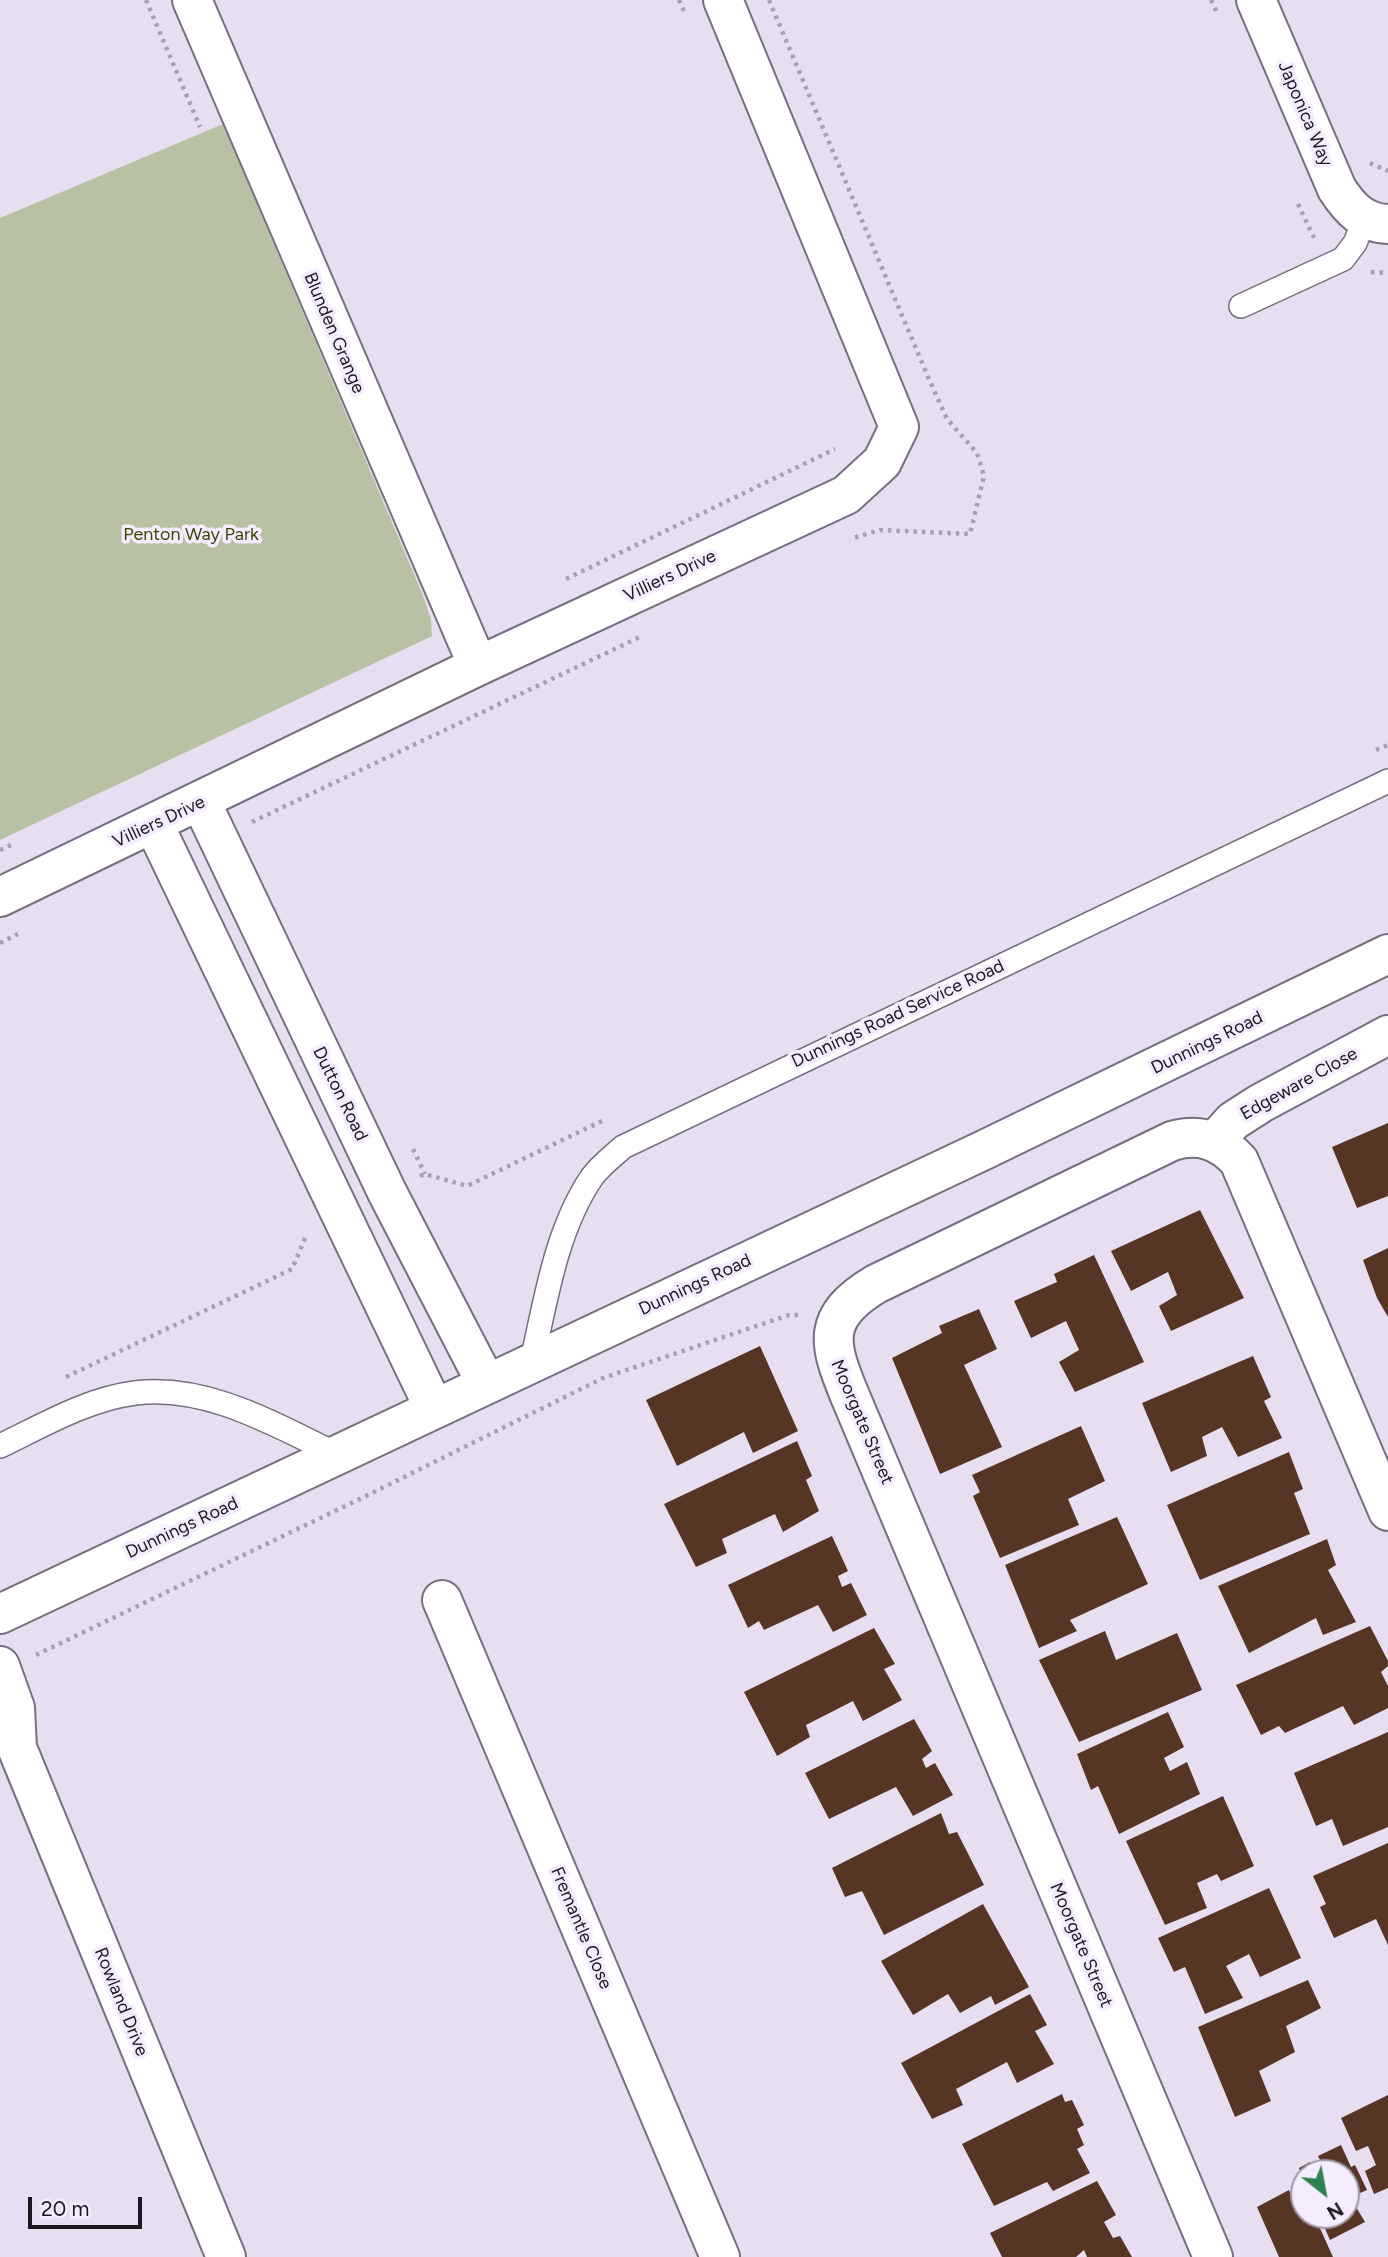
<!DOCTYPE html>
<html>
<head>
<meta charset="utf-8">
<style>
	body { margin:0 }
	#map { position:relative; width:1388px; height:2257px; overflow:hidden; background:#e7dff1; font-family:Figtree,sans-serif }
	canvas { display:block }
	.north { position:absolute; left:1290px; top:2159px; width:70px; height:70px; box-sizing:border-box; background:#f5edff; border:2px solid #9e98a5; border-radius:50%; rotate:149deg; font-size:19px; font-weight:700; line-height:28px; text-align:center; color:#1b181f }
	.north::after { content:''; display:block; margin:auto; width:24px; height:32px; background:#308253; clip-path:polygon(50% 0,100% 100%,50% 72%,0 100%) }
	.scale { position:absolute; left:28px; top:2197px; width:114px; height:32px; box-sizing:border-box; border:4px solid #1b181f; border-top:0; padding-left:9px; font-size:21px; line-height:24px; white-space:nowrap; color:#1b181f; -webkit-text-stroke:5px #f5edff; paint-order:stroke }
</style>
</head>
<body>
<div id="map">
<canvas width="1388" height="2257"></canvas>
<div class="north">N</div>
<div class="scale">20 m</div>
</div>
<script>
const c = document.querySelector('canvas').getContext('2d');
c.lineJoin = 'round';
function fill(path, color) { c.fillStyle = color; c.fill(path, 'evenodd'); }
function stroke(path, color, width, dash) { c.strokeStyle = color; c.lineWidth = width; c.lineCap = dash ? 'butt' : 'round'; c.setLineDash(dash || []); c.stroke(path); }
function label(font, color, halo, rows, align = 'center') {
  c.font = font + ' Figtree,sans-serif'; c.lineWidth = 7; c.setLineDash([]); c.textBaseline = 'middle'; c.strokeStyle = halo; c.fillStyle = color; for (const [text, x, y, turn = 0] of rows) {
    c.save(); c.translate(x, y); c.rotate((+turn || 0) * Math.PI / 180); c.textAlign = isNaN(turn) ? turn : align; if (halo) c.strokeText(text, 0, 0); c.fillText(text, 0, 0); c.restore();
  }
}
fill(new Path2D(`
	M223,124L422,593L431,619L432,636L0,840V218Z`), '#b9c1a4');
fill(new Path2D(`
	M1388,1123V1196L1357,1208L1332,1147Z
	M1200,1210L1244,1298L1171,1331L1159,1306L1177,1295L1168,1272L1131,1291L1111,1251Z
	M1388,1248V1317L1377,1298L1363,1260Z
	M1094,1255L1144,1362L1075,1392L1059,1362L1079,1350L1066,1321L1031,1338L1014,1301L1057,1282L1054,1274Z
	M979,1309L997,1349L964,1365L1002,1447L940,1474L892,1358L942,1333L939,1326Z
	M760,1346L798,1431L753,1453L744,1432L677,1466L646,1400Z
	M1253,1356L1271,1397L1264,1401L1282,1438L1238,1457L1222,1427L1202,1437L1207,1456L1171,1472L1142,1403Z
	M1081,1426L1105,1481L1068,1499L1079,1525L1000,1558L973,1496L980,1492L972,1475Z
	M797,1441L812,1476L806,1480L819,1511L783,1532L775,1514L722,1539L727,1553L696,1567L664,1504Z
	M1289,1452L1303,1489L1294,1493L1310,1534L1200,1580L1167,1505Z
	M1117,1517L1148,1584L1070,1620L1077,1631L1039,1648L1005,1565Z
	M832,1536L848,1571L838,1576L842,1587L851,1583L867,1615L833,1632L818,1605L764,1630L759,1621L748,1628L728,1585Z
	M1327,1539L1336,1565L1328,1570L1356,1622L1323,1635L1316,1618L1249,1653L1218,1586Z
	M1370,1626L1388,1661V1666L1381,1672L1388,1686V1708L1354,1725L1343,1706L1285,1733L1279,1726L1261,1735L1236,1685Z
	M874,1628L895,1664L884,1669L902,1700L863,1721L853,1701L806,1725L810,1737L777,1756L744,1692Z
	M1105,1631L1116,1660L1177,1633L1202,1690L1079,1742L1039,1660Z
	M1168,1712L1184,1747L1164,1758L1170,1771L1187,1762L1200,1794L1119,1834L1098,1786L1091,1790L1077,1754Z
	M914,1719L932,1751L922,1759L926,1768L935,1763L953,1795L913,1816L896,1787L829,1819L805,1773Z
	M1388,1732V1827L1343,1846L1332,1819L1316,1826L1294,1773Z
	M1223,1796L1254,1866L1221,1881L1217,1874L1197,1883L1207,1908L1165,1925L1126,1841Z
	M941,1813L949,1834L957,1832L984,1885L884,1935L862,1891L845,1897L832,1868Z
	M1388,1843V1945L1376,1919L1334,1938L1320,1907L1326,1904L1313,1876Z
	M1269,1888L1301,1958L1260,1977L1249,1954L1226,1966L1243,1998L1205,2014L1185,1967L1174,1972L1158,1938Z
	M983,1904L1029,1987L995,2005L991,1996L960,2013L948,1994L913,2015L881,1961Z
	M1308,1980L1321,2008L1286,2026L1295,2052L1259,2071L1271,2101L1235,2117L1198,2027Z
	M1030,1994L1047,2025L1035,2031L1054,2064L1017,2083L1007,2062L956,2089L963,2105L932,2119L901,2063Z
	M1062,2094L1065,2102L1072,2100L1084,2125L1077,2129L1084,2145L1077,2149L1090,2173L1053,2191L1047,2182L994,2206L962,2144Z
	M1388,2095V2188L1374,2194L1365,2171L1376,2165L1368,2146L1356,2151L1341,2118Z
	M1341,2145L1351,2167L1355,2165L1367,2190L1346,2199V2173H1321L1326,2171L1318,2156Z
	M1310,2162L1315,2173H1304V2179L1299,2168Z
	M1097,2181L1116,2215L1104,2222L1113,2238L1120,2236L1132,2257H1087L1084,2250L1076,2257H1002L990,2233Z
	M1289,2190L1293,2199L1304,2193V2215H1314L1333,2257H1279L1257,2207Z
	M1346,2204L1349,2210L1356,2207L1365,2222L1330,2240L1319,2215H1346Z`), '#563525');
const service = new Path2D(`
	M1241,306L1343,259L1355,243L1365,219
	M532,1361C546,1299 556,1230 592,1177C600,1166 613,1156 623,1147L1388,781
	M0,1446C42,1426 87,1399 135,1393C207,1384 275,1425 338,1455`);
const minor = new Path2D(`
	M192,0L478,666
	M1256,0L1337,189C1350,209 1363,223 1388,224
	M201,802L387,1192L486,1383
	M154,825L434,1408
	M0,897L478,666L846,495L882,462L899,427L723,0
	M1215,1141L1233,1121L1261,1103L1388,1035
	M442,1600L720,2257
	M0,1666L15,1708L17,1748L226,2257
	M1213,2257L850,1396C828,1343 821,1317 876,1284L1172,1141C1199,1133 1220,1140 1239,1161L1388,1511`);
const tertiary = new Path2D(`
	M0,1614L984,1150L1388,954`);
stroke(service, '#766f7f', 26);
stroke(minor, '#766f7f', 42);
stroke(tertiary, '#766f7f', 42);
stroke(new Path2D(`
	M146,0L200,127
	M679,0L684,11
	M769,0L928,377L947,419L977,453L984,476L970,534L880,530L850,539
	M1211,0L1218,15
	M1370,163L1388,171
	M1298,204L1315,240
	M1371,272L1388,273
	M566,579L835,449
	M1376,750L1388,745
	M252,822L642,636
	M0,850L15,843
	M0,943L18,934
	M413,1149L425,1174
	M420,1176L425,1174L467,1186L604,1120
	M66,1377L292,1269L307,1234
	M36,1655L362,1498L603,1378L789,1315H800`), '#a7a0af', 4.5, [3.5, 5]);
stroke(service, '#fff', 23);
stroke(minor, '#fff', 38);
stroke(tertiary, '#fff', 38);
label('18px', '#1b181f', '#f5edff', [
	["Japonica Way",1305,114,67],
	["Blunden Grange",334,333,67],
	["Villiers Drive",670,576,-25],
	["Villiers Drive",159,822,-25],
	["Dunnings Road Service Road",898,1014,-25],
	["Dunnings Road",1207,1043,-26],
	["Edgeware Close",1299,1084,-29],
	["Dutton Road",340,1094,64],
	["Dunnings Road",695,1285,-25],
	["Moorgate Street",862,1422,67],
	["Dunnings Road",182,1528,-25],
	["Fremantle Close",581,1928,67],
	["Moorgate Street",1081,1945,67],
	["Rowland Drive",121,2002,68]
]);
label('18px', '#3b4605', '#f5edff', [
	["Penton Way Park",191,535]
]);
</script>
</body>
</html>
